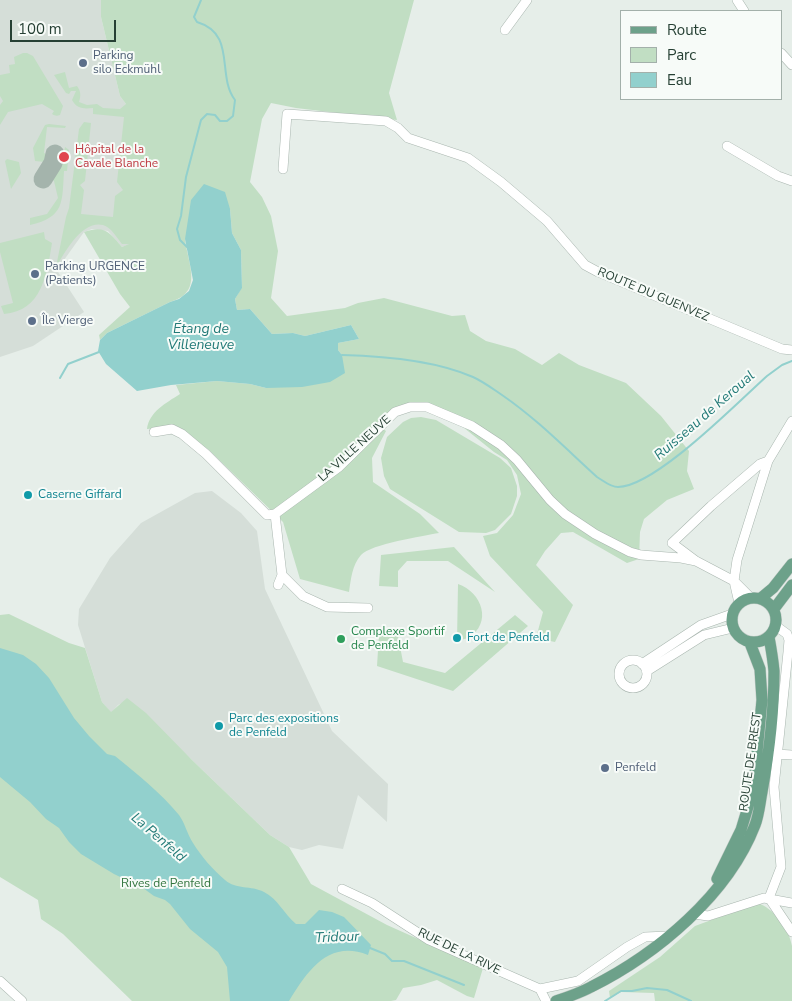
<!DOCTYPE html>
<html>
<head>
<meta charset="utf-8">
<style>
	body { margin:0 }
	#map { position:relative; width:792px; height:1001px; overflow:hidden; background:#e6eee9; font-family:"Nunito Sans",sans-serif }
	canvas { display:block }
	.legend { position:absolute; left:620px; top:10px; width:162px; height:90px; box-sizing:border-box; background:#f7fbf8; border:1px solid #a3b0aa; margin:0; padding:6px 9px; list-style:none; font-size:15px; color:#264034 }
	.legend li { display:flex; align-items:center; gap:10px; height:25px }
	.legend b { width:25px; border:1px solid #a3b0aa }
	.scale { position:absolute; left:10px; top:20px; width:106px; height:22px; box-sizing:border-box; border:2px solid #264034; border-top:0; padding-left:6px; font-size:15px; line-height:18px; white-space:nowrap; color:#264034; -webkit-text-stroke:4px #f7fbf8; paint-order:stroke }
</style>
</head>
<body>
<div id="map">
<canvas width="792" height="1001"></canvas>
<ul class="legend">
<li><b style="height:6px;background:#6da18a"></b>Route</li>
<li><b style="height:14px;background:#c1dec3"></b>Parc</li>
<li><b style="height:14px;background:#92d0cd"></b>Eau</li>
</ul>
<div class="scale">100 m</div>
</div>
<script>
const c = document.querySelector('canvas').getContext('2d');
c.lineJoin = 'round';
function fill(path, color) { c.fillStyle = color; c.fill(path, 'evenodd'); }
function stroke(path, color, width, dash) { c.strokeStyle = color; c.lineWidth = width; c.lineCap = dash ? 'butt' : 'round'; c.setLineDash(dash || []); c.stroke(path); }
function label(font, color, halo, rows, align = 'center') {
  c.font = font + ' "Nunito Sans",sans-serif'; c.lineWidth = 4; c.setLineDash([]); c.textBaseline = 'middle'; c.strokeStyle = halo; c.fillStyle = color; for (const [text, x, y, turn = 0] of rows) {
    c.save(); c.translate(x, y); c.rotate((+turn || 0) * Math.PI / 180); c.textAlign = isNaN(turn) ? turn : align; if (halo) c.strokeText(text, 0, 0); c.fillText(text, 0, 0); c.restore();
  }
}
fill(new Path2D(`
	M0,0H101V17L120,96L126,104L131,244L122,247L108,231L92,229L84,232L59,267L58,272L84,312L33,346L0,357Z
	M212,491L241,513L257,531L265,589L332,731L388,784L387,822L358,795L343,849L319,845L302,850L289,847L270,835L191,759L124,702L118,705L111,713L102,702L78,625L79,609L110,558L141,523L195,493Z`), '#d5ded8');
fill(new Path2D(`
	M101,0H414L389,93L397,120L296,108L271,103L262,119L250,182L262,197L271,216L278,251L271,298L287,316L345,308L358,303L384,298L452,316L465,315L470,331L486,341L515,349L542,365L559,353L579,365L626,383L661,416L689,451L687,471L694,489L667,500L644,519L640,532L639,559L627,563L573,532L561,533L545,551L536,565L573,605L555,642L536,638L543,612L490,556L483,536L497,533L513,515L521,494L517,475L507,460L494,452L448,415L410,407L380,426L386,431L372,458L373,482L420,514L439,533C423,536 371,544 361,555C352,565 351,579 349,592L300,579L283,522L209,450L178,428L172,427L147,429C149,412 166,403 180,394L176,385L217,381L250,384L266,388L342,355L338,350V343L359,339L351,325L305,336L293,333L272,334L250,309L237,310L235,299L242,287L241,250L232,233L230,209L185,239C188,265 204,292 170,302L107,333L100,340L99,335L130,307L120,294L84,232C105,225 109,232 122,247L129,244H122C117,238 111,227 103,225C82,220 65,252 56,267L66,217L69,208L79,129L84,122L91,123L85,181L80,185L84,190L81,214L113,217L115,196L123,190L117,182L124,117L93,114V108C84,109 77,109 72,100L76,91H71L69,94L66,93L54,75L65,72L69,88L77,86C81,91 81,96 79,102L87,105L97,104L103,108L120,109L126,104L120,96L101,17Z
	M23,53H27L33,56L63,106L60,115C57,116 55,116 52,114L54,111L42,104L8,112L0,125V105L3,101L0,96V75L10,73L9,65L15,64L14,57Z
	M49,124L66,126L65,128L47,127L44,153L46,154L45,162L35,161L33,148L45,125Z
	M65,147L69,150L67,171H64C62,202 65,217 30,225V218L47,214L58,198L54,181L52,179L62,163Z
	M7,159L19,162L21,173L11,189L5,161Z
	M44,232L45,239L52,243C47,274 42,311 4,314L1,306L13,303L0,252V243Z
	M421,417L436,420L500,458L511,468L517,486V496L511,514L495,530L486,533L459,532L390,489L384,476L381,458L387,437L403,422L411,418Z
	M454,547L495,592L448,561H407L398,571V587L379,586L381,555Z
	M458,584C482,592 493,623 468,638C465,639 460,640 457,641Z
	M9,614L69,643L85,648L102,702L111,712L127,698L146,713L191,759L270,835L289,847L311,884L387,925L483,968L474,998L467,996L437,980L421,985L403,988L396,1000L391,1001H132L63,934L41,919L38,900L0,877V615Z
	M515,615L528,626L453,691L377,666L379,635L398,636L403,662L445,673Z
	M760,904C775,910 789,929 792,946C792,961 792,985 792,1001H655L654,993L621,992L610,998L609,991L660,957L695,926L752,905Z`), '#c1dec3');
fill(new Path2D(`
	M204,184L225,192L230,209L232,233L241,250L242,288L235,299L237,310L250,309L272,334L293,333L305,336L351,325L359,339L338,343V350L342,355L345,373L330,382L302,387L266,388L250,384L217,381L171,385L137,391L106,364L98,351L100,340L107,333L170,302L179,299L189,291L193,280L185,239L191,200Z
	M0,648L23,655L36,664L49,678L74,718L89,736L107,754L115,756C137,774 161,793 179,815C185,823 187,834 193,843C201,856 213,870 225,880C236,890 251,885 264,892C278,899 284,914 296,924H305L319,910L332,912L344,917L371,945L368,955C328,939 307,972 289,1001H230L227,967L218,952L190,929L170,904L165,900L154,896L143,888L114,874L81,854L69,842L59,828L46,819L30,802L0,777Z`), '#92d0cd');
stroke(new Path2D(`
	M188,248L180,240L177,229L181,216L186,177L201,120L207,114L215,115L220,121H227L233,116L235,100C216,75 237,34 197,22L194,17L201,0
	M342,355C384,356 434,360 473,377C484,382 493,389 502,395C537,419 566,449 597,477C604,481 610,487 618,487C655,487 738,402 767,376L782,365L792,361
	M60,378L68,364L99,352
	M370,948L385,954L392,961H404L464,985
	M605,1001L621,991H632L647,988L667,990L691,1001`), '#92d0cd', 2);
stroke(new Path2D(`
	M43,179L53,163L55,154`), '#a4b4ac', 19);
const minor = new Path2D(`
	M737,0L744,11
	M505,30L527,0
	M781,53L792,65
	M727,146L778,176L792,181
	M283,169L287,114L386,121L398,128L408,138L468,158L501,182L547,221L585,265L598,272L782,349L792,350
	M154,432L172,429L182,434L206,454L267,515L275,514L339,467L395,412L410,407H427L472,426L501,445L517,460L550,500L565,514L595,534L630,552L641,555L681,558L696,561
	M275,514L282,575L278,585
	M282,575L303,596L327,607L368,608
	M751,598L734,581L696,561L672,543L711,506L760,464L768,461
	M739,603L734,581L737,560L768,461L792,421
	M776,626L787,634
	M619 674a14 14 0 1 1 28 0a14 14 0 1 1-28 0Z
	M642,664L701,625L732,614
	M647,671L704,635L733,628
	M776,754L792,755
	M342,889L372,903L429,940L540,989L546,1001
	M769,898L781,867L774,787L788,652L789,640L787,634
	M769,898L792,932
	M694,914L708,916L764,898L792,903
	M0,981L22,1001
	M540,989L578,981L627,947L645,937L668,936`);
const major = new Path2D(`
	M732 620a22 22 0 1 1 44 0a22 22 0 1 1-44 0Z
	M761,598L773,588L792,564
	M774,609L792,585
	M717,879L741,830L751,797L755,774L762,700L760,669L750,643
	M556,1001C568,997 580,993 591,987C657,954 728,895 755,825C759,815 760,802 762,792C769,753 774,711 774,671C773,660 771,648 769,637`);
stroke(minor, '#a9b6af', 10);
stroke(major, '#c2cac6', 12);
stroke(minor, '#fff', 9);
stroke(major, '#6da18a', 11);
for (const [x, y, r, color] of [
	[83,63,5,"#5c6f8a"],
	[64,157,6,"#e0444e"],
	[35,274,5,"#5c6f8a"],
	[32,321,5,"#5c6f8a"],
	[28,495,5,"#0f9aa8"],
	[457,638,5,"#0f9aa8"],
	[341,639,5,"#2e9e5b"],
	[219,726,5,"#0f9aa8"],
	[605,768,5,"#5c6f8a"]
]) { const dot = new Path2D(); dot.arc(x, y, r, 0, 2 * Math.PI); c.fillStyle = color; c.fill(dot); stroke(dot, '#f7fbf8', 2); }
label('12px', '#4e5e75', '#f7fbf8', [
	["Parking",93,56],
	["silo Eckmühl",93,70],
	["Parking URGENCE",45,267],
	["(Patients)",45,281],
	["Île Vierge",42,321],
	["Penfeld",615,768]
], 'left');
label('12px', '#be3a42', '#f7fbf8', [
	["Hôpital de la",75,150],
	["Cavale Blanche",75,164]
], 'left');
label('12px', '#264034', '#f7fbf8', [
	["ROUTE DU GUENVEZ",653,295,23],
	["LA VILLE NEUVE",355,449,-42],
	["ROUTE DE BREST",751,762,-82],
	["RUE DE LA RIVE",459,952,26]
]);
label('12px', '#0d838f', '#f7fbf8', [
	["Caserne Giffard",38,495],
	["Fort de Penfeld",467,638],
	["Parc des expositions",229,719],
	["de Penfeld",229,733]
], 'left');
label('12px', '#27864d', '#f7fbf8', [
	["Complexe Sportif",351,632],
	["de Penfeld",351,646]
], 'left');
label('12px', '#32753e', '#f7fbf8', [
	["Rives de Penfeld",166,884]
]);
label('italic 14px', '#227a77', '#f7fbf8', [
	["Étang de",201,330],
	["Villeneuve",201,346],
	["Ruisseau de Keroual",705,416,-41],
	["La Penfeld",158,838,41],
	["Tridour",337,938,-2]
]);
</script>
</body>
</html>
